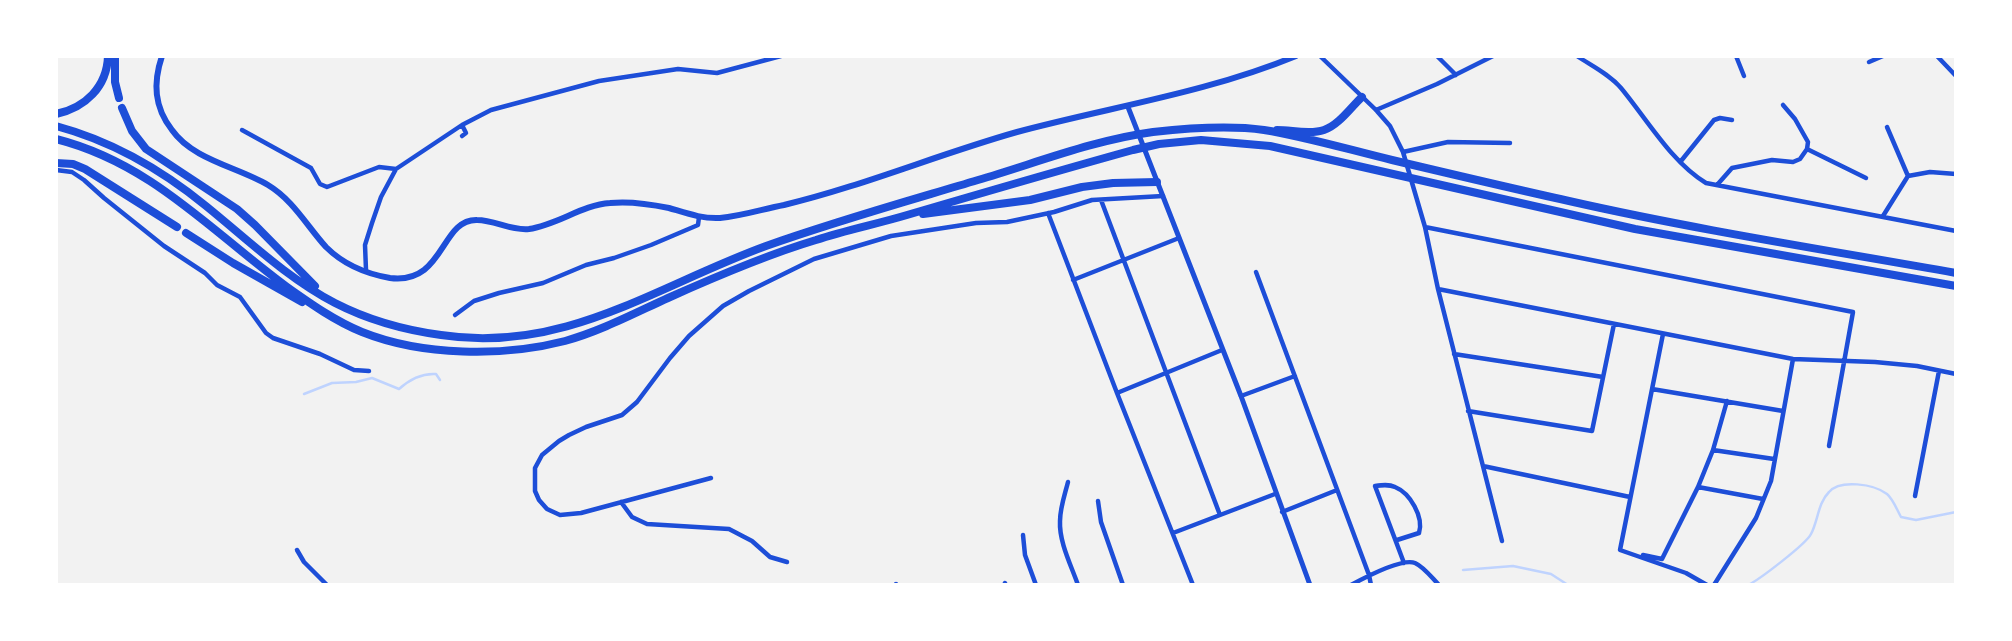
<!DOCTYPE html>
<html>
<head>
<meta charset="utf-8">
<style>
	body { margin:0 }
	#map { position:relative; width:2012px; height:641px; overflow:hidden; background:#f2f2f2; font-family:Arial,sans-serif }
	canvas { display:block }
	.frame { position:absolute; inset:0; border:58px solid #fff; pointer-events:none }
</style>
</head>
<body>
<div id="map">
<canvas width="2012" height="641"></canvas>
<div class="frame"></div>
</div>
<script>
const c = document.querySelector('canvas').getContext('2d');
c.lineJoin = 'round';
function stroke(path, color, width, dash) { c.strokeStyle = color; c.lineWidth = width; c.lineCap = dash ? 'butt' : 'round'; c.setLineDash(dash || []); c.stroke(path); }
stroke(new Path2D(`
	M304,394L332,383L356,382L372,378L399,389C410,379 421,373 436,374L440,380
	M1463,570L1513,566L1551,574L1568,585
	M1748,585C1759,580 1806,544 1811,534C1818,521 1818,503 1829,492C1840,479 1874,484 1887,494C1893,499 1897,510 1901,517L1916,520L1956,512`), '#bfd3fe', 2.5);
stroke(new Path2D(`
	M1320,56L1376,110L1390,126L1403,152L1425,227L1438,289L1502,541
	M1437,56L1456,75
	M1577,56C1592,66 1609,74 1621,88C1646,118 1672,163 1706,183L1956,231
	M1736,56L1744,76
	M1937,56L1956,76
	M1869,62L1883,56
	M1376,110L1437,84L1493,56
	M462,125L466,133L462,136
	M242,130L311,168L320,184L327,187L379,167L396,169
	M1807,149L1866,178
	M1403,152L1448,142L1510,143
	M1681,161L1714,120L1720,118L1732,120
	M56,170L72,172L84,180L104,198L164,246L205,273L217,285L240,297L266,333L273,338L320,354L354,370L369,371
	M1908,176L1930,172L1956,174
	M1717,185L1732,168L1772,160L1793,162L1800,159L1807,149L1808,142L1795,119L1783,105
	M1101,200L1220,515
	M1048,213L1117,393L1193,585
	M1883,216L1908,176L1887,127
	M1425,227L1853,312L1829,446
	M366,270L365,245L372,223L381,197L396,169L462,125L491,110L599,81L678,69L717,73L781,56
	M1256,272L1369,575L1371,585
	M1073,280L1179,238
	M1438,289L1793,359L1875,362L1917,366L1956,374
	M455,315L474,301L499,293L543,283L586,265L614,258L651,245L698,225L699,217
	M1663,334L1620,550L1686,573L1707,585
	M1454,354L1603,377
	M1652,389L1783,411
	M1117,393L1222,350
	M1241,396L1295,376
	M1468,411L1592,431L1614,324
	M1713,450L1774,459
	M1483,466L1630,497
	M711,478L581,513L560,515L547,509L539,500L535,491V468L542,455L559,441L569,435L586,427L622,415L637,402L670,358L689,336L723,306L749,291L814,259L891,236L976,223L1007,222L1054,212L1092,200L1163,196
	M1068,482C1065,494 1060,508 1060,521C1059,542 1071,565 1078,585
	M1698,487L1763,499
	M1915,496L1939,371
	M1098,501L1101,522L1123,585
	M621,502L632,517L647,524L729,529L752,541L770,557L787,562
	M1282,512L1337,490
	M1173,533L1275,494
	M1023,535L1025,555L1036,585
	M1397,540L1419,533C1424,517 1410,493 1395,487C1389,484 1382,485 1375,486L1404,563
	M297,550L304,562L327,585
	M1643,555L1662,559L1698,487L1713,450L1727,401
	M896,584V585
	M1004,585L1005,583
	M1351,585C1364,578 1402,558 1415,563C1424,567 1432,578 1439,585
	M1714,585L1756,518L1771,481L1793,359`), '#1d4ed8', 4.5);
stroke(new Path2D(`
	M1128,107L1241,396L1310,585`), '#1d4ed8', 5);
stroke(new Path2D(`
	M162,56C153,83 154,107 172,130C193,160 238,167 268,185C293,200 307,226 326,247C343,264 367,274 390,278C445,285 440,219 477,220C495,220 511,231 529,229C557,225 582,205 610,203C629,201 650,204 669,208C686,213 702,219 720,218C742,216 763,209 784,205C863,186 939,154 1017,132C1110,107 1206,93 1296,56`), '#1d4ed8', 6);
stroke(new Path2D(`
	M115,56V82L119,98
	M122,108L132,131L146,149L237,209L255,225L315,286
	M56,114C85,108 107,87 108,56
	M56,126C112,141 162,170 206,206C248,240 287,278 335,303C368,320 404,330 441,335C564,354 656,286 766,246C836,221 908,201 978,180C1036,163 1094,140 1153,132C1189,128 1228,125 1264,130C1307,137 1350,150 1392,160C1451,174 1510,188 1569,201C1697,230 1827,250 1956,273
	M1277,130C1292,130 1310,135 1324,130C1339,125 1351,107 1362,97
	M56,139C151,163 211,231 287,287C311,304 335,321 362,332C422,356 503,357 565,341C601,331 635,313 668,298C717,276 766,255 816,240C846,230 877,224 907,215C982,193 1057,171 1133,150L1159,144L1201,140L1270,146L1635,229L1956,286
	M56,163L73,164L85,169L177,227
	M923,214L1030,200L1082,187L1113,183L1157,182
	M186,233L233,263L302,302`), '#1d4ed8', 8);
</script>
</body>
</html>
